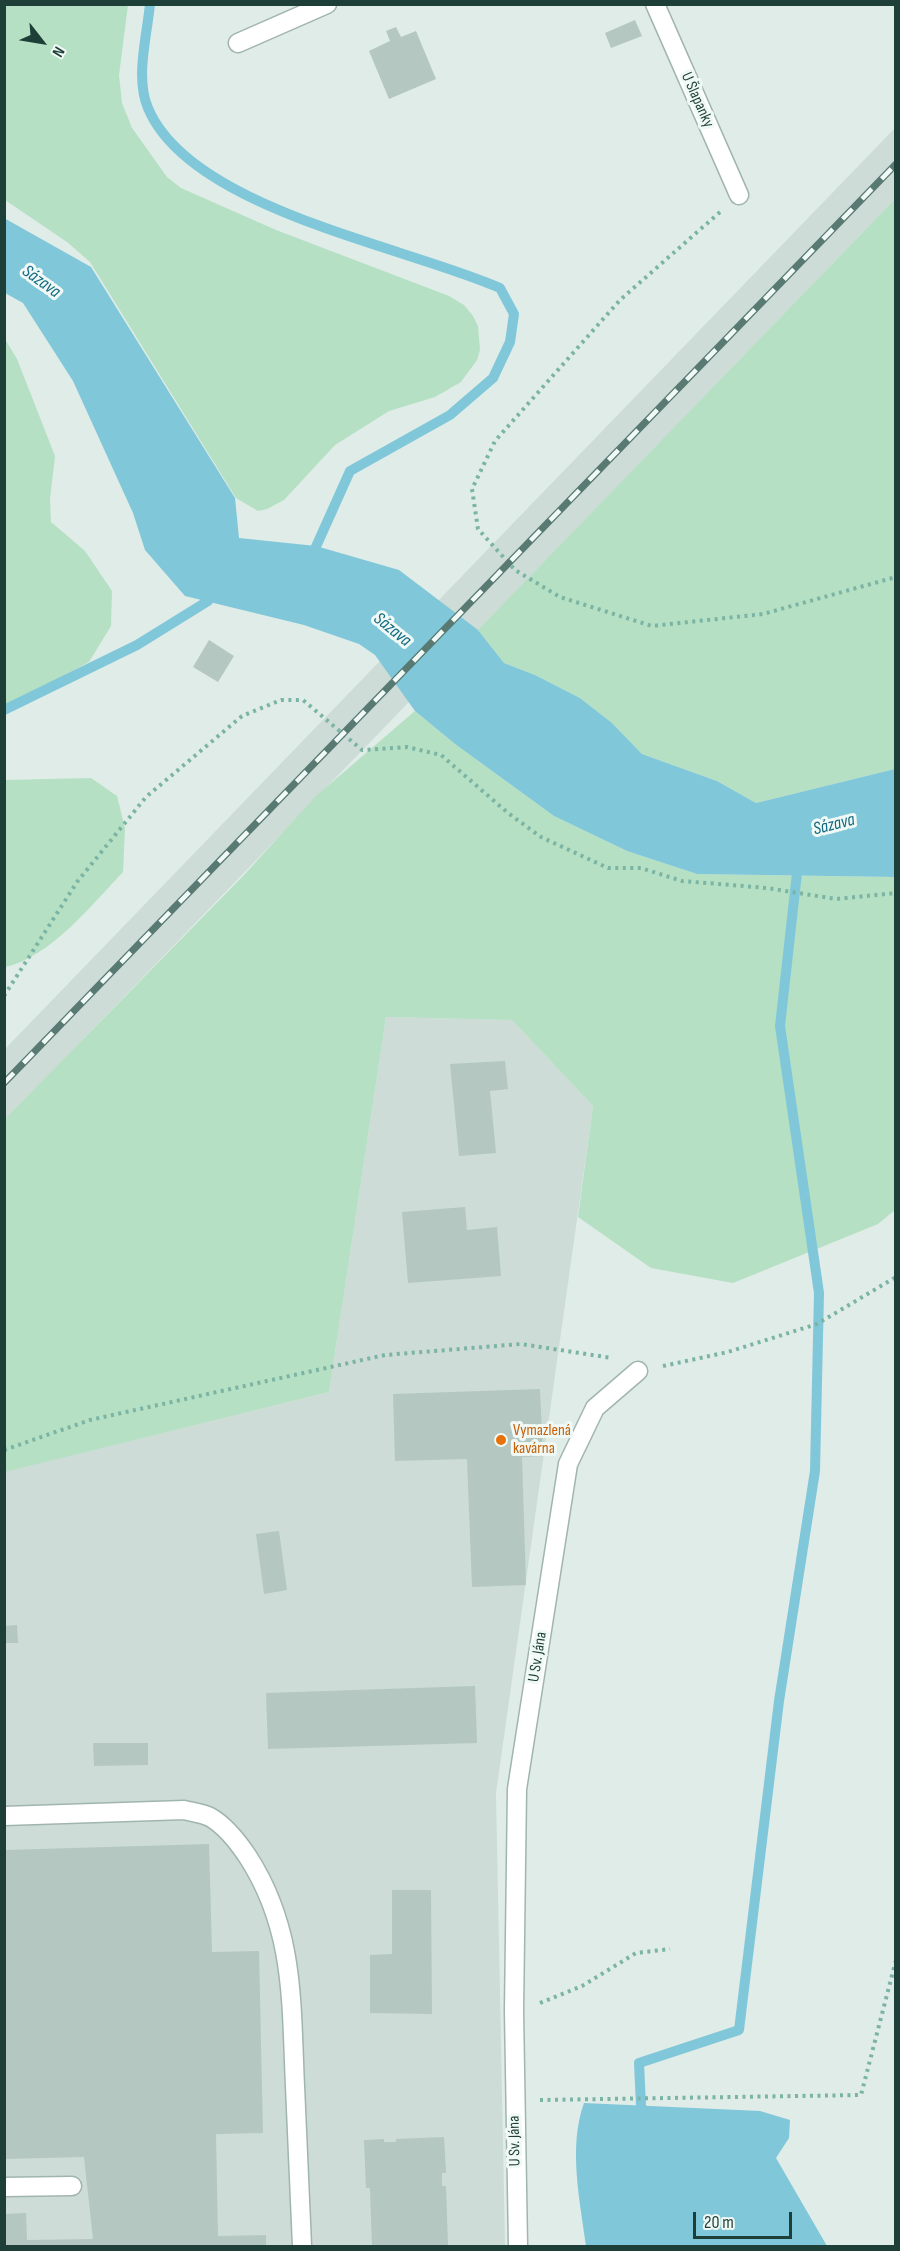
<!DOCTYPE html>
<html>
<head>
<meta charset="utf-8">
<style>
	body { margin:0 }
	#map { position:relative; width:900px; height:2251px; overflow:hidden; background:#dfece7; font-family:"Sofia Sans Condensed",sans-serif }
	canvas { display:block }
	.frame { position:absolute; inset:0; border:6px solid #1e3f37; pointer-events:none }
	.north { position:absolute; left:12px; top:12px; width:60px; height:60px; -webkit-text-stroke:4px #f0f9f5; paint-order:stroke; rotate:121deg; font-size:16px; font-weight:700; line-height:24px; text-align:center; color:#1e3f37 }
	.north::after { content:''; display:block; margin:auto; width:21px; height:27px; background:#1e3f37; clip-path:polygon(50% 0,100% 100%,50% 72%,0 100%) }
	.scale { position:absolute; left:693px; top:2212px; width:99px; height:27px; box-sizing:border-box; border:3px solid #1e3f37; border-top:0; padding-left:8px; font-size:18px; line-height:21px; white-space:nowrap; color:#1e3f37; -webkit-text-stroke:4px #f0f9f5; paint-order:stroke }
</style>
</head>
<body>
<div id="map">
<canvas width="900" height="2251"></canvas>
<div class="frame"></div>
<div class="north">N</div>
<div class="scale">20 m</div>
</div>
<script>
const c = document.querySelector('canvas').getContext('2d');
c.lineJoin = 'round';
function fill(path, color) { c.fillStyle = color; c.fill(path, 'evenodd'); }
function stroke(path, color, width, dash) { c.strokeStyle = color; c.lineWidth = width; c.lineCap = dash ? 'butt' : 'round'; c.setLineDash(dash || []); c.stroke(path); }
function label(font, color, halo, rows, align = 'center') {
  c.font = font + ' "Sofia Sans Condensed",sans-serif'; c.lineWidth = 6; c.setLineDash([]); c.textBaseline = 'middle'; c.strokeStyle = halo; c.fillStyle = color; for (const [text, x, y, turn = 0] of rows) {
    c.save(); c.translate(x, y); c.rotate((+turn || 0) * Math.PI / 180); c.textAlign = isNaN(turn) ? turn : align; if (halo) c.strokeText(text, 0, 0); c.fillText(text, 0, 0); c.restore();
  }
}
fill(new Path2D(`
	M895,128V199L5,1120V1049Z
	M386,1017L512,1020L593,1106L496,1793L505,2246H5L4,1472L329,1392Z`), '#cddcd6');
fill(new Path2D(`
	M4,5H128L119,75L122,103L132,128L167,177L181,188L276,230L449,296L464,305L473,316L478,326L480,350L477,360L461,382L435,397L389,411L335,445L284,500L267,509L258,511L236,498L90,262L67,242L5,200Z
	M895,199V769L756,803L717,781L642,754L612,723L580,698L535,675L504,663L478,630Z
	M5,339L17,359L55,456L50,499L51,522L85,551L112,591L111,626L89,662L5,708Z
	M415,711L455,744L554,816L627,851L697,874L895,877V1210L878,1224L733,1283L651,1268L578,1217L593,1106L512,1020L386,1017L329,1392L5,1472L4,1120L244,875L316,796Z
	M91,778L117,796L125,828L123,872C91,905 51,957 5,967V780Z`), '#b5e0c3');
fill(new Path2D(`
	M4,218L91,267L235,498L239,538L316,546L399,570L478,630L504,663L535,675L580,698L612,723L642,754L717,781L756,803L895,769V877L697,874L627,851L554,816L455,744L415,711L375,655L359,644L304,625L185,596L145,550L133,513L73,381L23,303L5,293Z
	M584,2103L760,2111L790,2120L789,2138L776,2158L827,2246H586C580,2201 568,2147 584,2103Z`), '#80c7d9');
stroke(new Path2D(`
	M150,4C147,36 135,78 148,108C190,209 405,246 500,288L514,314L510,342L493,378L450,415L350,471L310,560
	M4,710L137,645L208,601L213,591
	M647,2119L641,2106L639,2063L739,2030L779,1701L815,1471L819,1293L780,1026L798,864`), '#80c7d9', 10);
fill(new Path2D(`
	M635,20L642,36L611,48L605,33Z
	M396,27L401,37L416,31L436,79L389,99L369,51L390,41L386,31Z
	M209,640L234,656L218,682L193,667Z
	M505,1061L508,1089L490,1091L496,1153L459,1156L450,1064Z
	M465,1207L467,1230L497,1227L501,1276L408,1283L402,1212Z
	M540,1389L543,1456L522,1457L526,1585L472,1587L467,1459L395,1461L393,1394Z
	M279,1531L287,1590L264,1594L256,1534Z
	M17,1625L18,1643H4V1626Z
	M475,1686L477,1743L268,1749L266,1693Z
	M93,1743H148V1765L94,1766Z
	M209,1844L212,1952L259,1951L263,2133L216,2134L218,2236L266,2235V2246H4V2214L26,2213L27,2240L93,2239L84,2157L5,2159V1850Z
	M392,1890H431L432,2014L370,2013V1955L392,1954Z
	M444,2137L446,2173H442V2186H446L448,2246H372L370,2188H366L364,2140L384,2139V2142H396V2139Z`), '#b4c7c0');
const lane = new Path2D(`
	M4,1816L184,1810C192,1812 202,1813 210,1817C226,1826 238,1842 248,1857C295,1930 291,2002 295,2086C297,2140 300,2193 302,2246
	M4,2187L72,2186`);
const street = new Path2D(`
	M655,4L739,195
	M238,43L327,4
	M518,2246L514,2011L517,1789L568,1464L595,1408L638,1371`);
stroke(lane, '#a1b5af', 21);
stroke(street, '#a1b5af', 21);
stroke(new Path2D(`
	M720,212L620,300L495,441L472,489L478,529L515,570L560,597L652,626L763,614L896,577
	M4,996L77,882L146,797L242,716L281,700H303L362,750L407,747L441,755L508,813L541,837L608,868H641L682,881L767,888L836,899L896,893
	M663,1366L728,1352L817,1324L896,1277
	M4,1450L90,1420L385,1355L521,1344L612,1358
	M540,2003L582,1986L636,1953L670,1949
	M540,2100L861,2095L896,1960`), '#7bb4a5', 4, [3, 4.5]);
stroke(lane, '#fff', 18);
stroke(street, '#fff', 18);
const rail = new Path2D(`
	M4,1083L896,164`);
stroke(rail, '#587a73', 7);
stroke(rail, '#f0f9f5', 4.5, [14]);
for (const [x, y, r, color] of [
	[501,1440,6,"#e8710a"]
]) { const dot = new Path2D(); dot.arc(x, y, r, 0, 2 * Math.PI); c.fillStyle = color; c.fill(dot); stroke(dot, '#f0f9f5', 2); }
label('16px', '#1e3f37', '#f0f9f5', [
	["U Šlapanky",697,100,66],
	["U Sv. Jána",538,1657,-81],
	["U Sv. Jána",515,2141,-91]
]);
label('16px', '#c56008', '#f0f9f5', [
	["Vymazlená",513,1431],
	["kavárna",513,1449]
], 'left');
label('italic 18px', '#116981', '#f0f9f5', [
	["Sázava",41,282,36],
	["Sázava",392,630,39],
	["Sázava",834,825,-14]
]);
</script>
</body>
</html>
